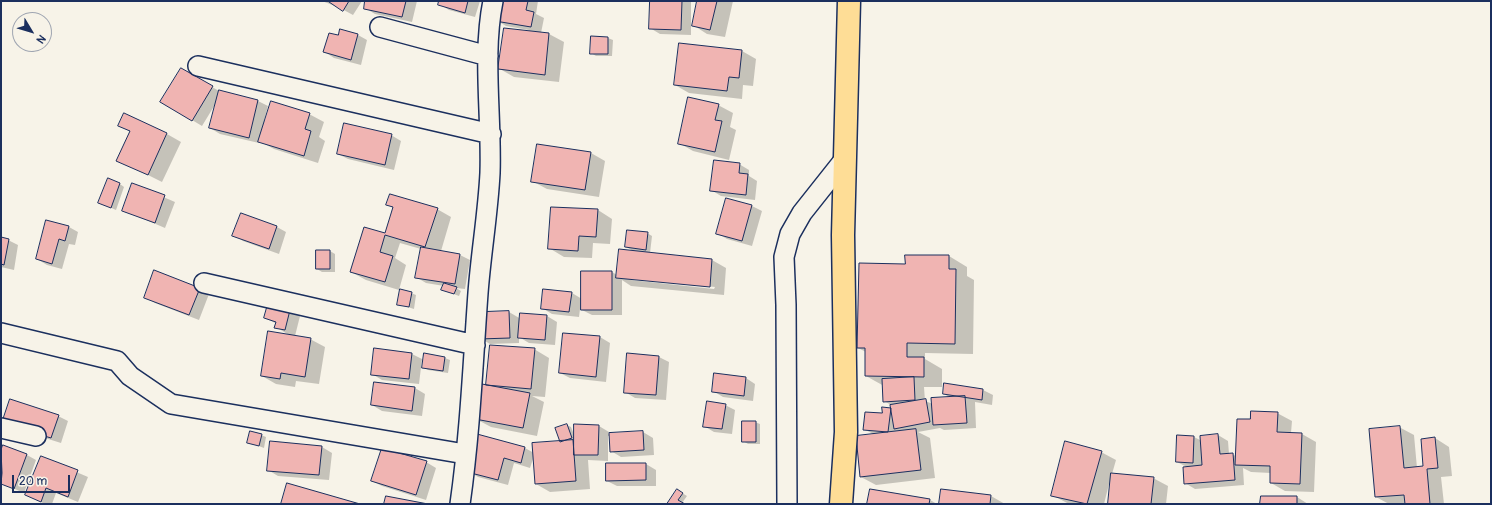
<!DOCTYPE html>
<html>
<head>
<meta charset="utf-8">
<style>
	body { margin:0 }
	#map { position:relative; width:1492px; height:505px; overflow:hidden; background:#f7f3e8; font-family:Pangolin,sans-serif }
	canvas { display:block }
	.frame { position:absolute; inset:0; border:2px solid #1b2f5e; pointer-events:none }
	.north { position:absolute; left:12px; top:12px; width:40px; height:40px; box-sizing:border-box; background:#f7f3e8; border:1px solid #9fa5b1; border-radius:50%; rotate:128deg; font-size:11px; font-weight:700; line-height:16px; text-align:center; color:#1b2f5e }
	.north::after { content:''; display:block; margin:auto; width:14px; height:18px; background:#1b2f5e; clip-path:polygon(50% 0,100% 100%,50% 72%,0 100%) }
	.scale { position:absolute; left:12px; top:475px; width:58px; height:18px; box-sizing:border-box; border:2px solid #1b2f5e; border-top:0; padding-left:5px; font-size:12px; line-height:14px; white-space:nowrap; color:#1b2f5e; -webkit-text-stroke:3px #f7f3e8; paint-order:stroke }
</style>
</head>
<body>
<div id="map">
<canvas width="1492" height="505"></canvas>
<div class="frame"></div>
<div class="north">N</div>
<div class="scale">20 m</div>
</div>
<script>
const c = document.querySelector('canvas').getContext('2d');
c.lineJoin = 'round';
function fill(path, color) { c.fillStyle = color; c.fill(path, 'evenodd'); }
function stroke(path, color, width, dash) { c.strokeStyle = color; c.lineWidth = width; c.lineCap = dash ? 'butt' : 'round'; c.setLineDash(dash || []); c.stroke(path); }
fill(new Path2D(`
	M322,1H362L353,15L340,8Z
	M366,1H417L412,22L375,14L365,8Z
	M440,1H480L475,17L449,10L439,4Z
	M499,1H538L536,14L544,18L541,33L549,34L564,42L559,82L514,77L500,69L529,30L506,26L496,20Z
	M651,1H691V35L660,34L650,28Z
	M698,1H733L725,37L707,34L693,25Z
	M358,35L367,40L361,65L334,58L325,52L339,37Z
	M592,37L608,38L613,40L612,56H596L591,53Z
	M680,44L742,51L756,59L753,86L743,85L742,99L689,93L675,85Z
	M181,69L219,91L258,101L268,106L264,121L309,114L324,122L319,137L325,141L318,163L274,149L259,141V143L220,134L210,128L216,103L202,126L162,102Z
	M718,105L733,113L730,127L736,130L729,160L693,151L679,143Z
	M119,126L167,134L181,142L162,182L118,160L131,132Z
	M391,135L401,141L394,170L348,159L338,154Z
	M591,153L605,161L599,197L547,189L532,181Z
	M739,164L749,170V176L757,181L755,200L721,196L711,190Z
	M120,184L124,187L116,210L100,203Z
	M133,184L175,202L165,228L123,210Z
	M726,199L752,206L762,211L752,246L727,239L717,233Z
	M388,205L437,209L451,217L441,251L460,255L470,260L465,289L456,288L461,291L459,296L443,290L444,286L426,283L416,277L421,249L400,243L395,258L406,265L399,290L366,280L351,272L365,228L386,234L394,208Z
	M598,210L612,219L610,244L593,243L592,258L564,257L549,248Z
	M69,227L78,232L75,245L69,244L62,269L47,265L37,259Z
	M277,227L286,232L279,254L243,241L234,235Z
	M647,233L652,236L650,253L712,260L726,268L724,295L631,286L622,280V315H592L580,309L579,317L552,314L542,308L572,293L582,299L612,272L617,275L635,252L626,247ZM631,278L715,287L714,289L631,280Z
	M1,238L8,240L18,245L14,270L1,267Z
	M330,251L335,254V272H322L317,269Z
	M906,256H949L967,267V276L974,280L973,354L925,353V359L942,369V387H924L925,401L933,404L951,398L944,394L945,385L983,390L993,395L992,405L975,402L976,428L944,430L940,428L918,432L930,438L935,478L876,485L861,477L875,435L864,429L892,409L891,405L884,401V386L866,376V352L858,348L906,265Z
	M199,288L209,294L199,320L155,303L145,297Z
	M411,293L416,295L414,309L398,304Z
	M290,311L300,316L295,336L310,339L325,347L319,384L296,381L295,387L276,384L262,376L289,335L276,327L277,324L265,318Z
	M509,312L521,319L547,316L557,322L555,345L529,343L519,337V343L490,344L480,338Z
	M600,337L610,343L606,382L570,378L560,373Z
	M375,349L412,354L422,359L419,384L382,380L372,374Z
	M534,349L549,358L545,397L532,396L544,402L537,436L491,427L476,419L487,386Z
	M425,354L445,358L450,360L448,373L428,370L423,367Z
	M659,357L669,362L666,400L635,398L625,392Z
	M746,378L755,384L753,401L723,397L713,391Z
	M375,383L415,388L425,394L422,416L382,411L372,405Z
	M725,405L735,410L732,434L714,432L704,426Z
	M1277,413L1292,421L1291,433L1302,434L1316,442L1314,492L1285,491L1271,483V473L1251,472L1243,468L1244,485L1195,489L1185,483L1187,467L1177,462L1178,436L1194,437L1202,441L1218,435L1228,441L1229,454L1237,456L1251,420Z
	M58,416L68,421L61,443L13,428Z
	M755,422L760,424V444H748L743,441Z
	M567,425L571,427L575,437L599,426L609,432L608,434L643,432L653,438L654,455L621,457L611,451L610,436H608V461L588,460L590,489L550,492L536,484L534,456L530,468L514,463L508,485L478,477L468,471L525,448L534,453L561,442Z
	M1399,427L1414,435L1417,468L1424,467L1435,438L1449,447L1452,476L1441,477L1444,504H1389L1376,497Z
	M261,435L266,437L264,448L248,442Z
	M322,447L332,453L329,480L278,476L268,470Z
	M1,449L27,455L36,460L24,493L1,483Z
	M1101,452L1116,460L1112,474L1153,478L1168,486L1166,504H1109L1110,480L1104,504H1069L1052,495Z
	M41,457L88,477L78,502L56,493L52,504H45L26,495Z
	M426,462L436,468L426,500L382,486L372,481Z
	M646,464L656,470V486H617L607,481Z
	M942,490L991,496L1005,504H940Z
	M682,493L687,496L682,503L684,504H668Z
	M1262,497H1297L1308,504H1261Z
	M930,500L937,504H868Z`), '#0003');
const building = new Path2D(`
	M328,1H349L343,11Z
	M365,1H406L402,17L364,9Z
	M439,1H468L465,13L438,5Z
	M498,1H528L526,10L534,12L531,27L495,21Z
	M650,1H682L681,30L649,29Z
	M697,1H717L710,30L692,26Z
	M504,28L549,33L545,75L498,69Z
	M340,29L358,34L351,60L323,52L329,33L338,35Z
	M591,36L608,37V54H590Z
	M679,43L742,50L739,78L729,77L727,91L674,85Z
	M181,68L213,86L192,121L160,102Z
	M219,90L258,100L249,138L209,128Z
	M688,97L719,104L715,120L722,121L715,152L678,144Z
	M271,101L310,113L305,129L311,131L304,156L258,142Z
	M124,113L167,133L148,175L116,161L130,131L118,126Z
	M344,123L392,134L385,165L337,154Z
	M537,144L591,152L585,190L531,182Z
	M714,160L740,163L739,173L748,174L746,195L710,191Z
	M108,178L120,183L111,208L98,203Z
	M132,183L165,195L155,223L122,211Z
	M390,194L438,208L425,247L385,235L380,252L393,256L385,282L350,272L364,227L385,233L393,207L386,205Z
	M726,198L752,205L742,241L716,234Z
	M551,207L598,209L596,237L579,236L578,251L548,249Z
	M241,213L277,226L269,249L232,236Z
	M46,220L69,226L65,241L59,239L52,264L36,259Z
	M627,230L648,232L646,250L625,247Z
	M1,237L9,239L4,265L1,264Z
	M421,247L460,254L455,284L415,278Z
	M619,249L712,259L710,287L616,278Z
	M316,250H330V269H316Z
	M905,255H949V269H956L955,344L907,343V357H924V377L865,376V348H857L859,263L905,264Z
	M154,270L200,288L189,315L144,298Z
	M581,271H612V310H581Z
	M444,283L457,287L454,294L441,290Z
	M400,289L412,292L409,307L397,305Z
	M543,289L572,292L569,312L541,309Z
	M268,304L290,310L285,330L274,328L276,322L264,318Z
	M509,311L510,338L479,339L484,312Z
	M520,313L547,315L545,340L518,338Z
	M268,331L311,338L305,377L281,373L280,379L261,376Z
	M563,333L600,336L596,377L559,373Z
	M490,345L535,348L531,389L486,385Z
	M374,348L412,353L409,379L371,375Z
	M424,353L445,357L443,371L422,368Z
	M627,353L659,356L656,395L624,393Z
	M714,373L746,377L744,396L712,392Z
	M914,377L915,400L883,402L882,379Z
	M374,382L415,387L412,411L371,405Z
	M944,383L983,389L982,400L943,394Z
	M482,384L530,393L523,428L475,419Z
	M965,396L967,423L933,425L931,398Z
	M10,399L59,415L51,438L2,423Z
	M926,399L930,422L894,429L890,405Z
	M707,401L726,404L722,429L703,427Z
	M882,407L891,408L888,432L863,430L865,412L882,413Z
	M1251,411L1278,412L1277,432L1302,433L1300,484L1270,483V466L1235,465L1237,419H1250Z
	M742,421H756V442H742Z
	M567,424L572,438L560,442L555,428Z
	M574,424L599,425L598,455H574Z
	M1400,426L1404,468L1423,466L1421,439L1435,437L1438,468L1427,469L1430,504H1405L1404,495L1375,497L1369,429Z
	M916,429L921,470L860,477L856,436Z
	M250,431L262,434L259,446L247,443Z
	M643,431L644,450L610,452L609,433Z
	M477,434L525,447L521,463L504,458L498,480L467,472Z
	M1218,434L1220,454L1233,453L1235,480L1184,484L1183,467L1202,465L1200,436Z
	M1177,435L1194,436L1193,463L1176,462Z
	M573,440L576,481L535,484L532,443Z
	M270,441L322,446L319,475L267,471Z
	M1065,441L1102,451L1087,504L1051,496Z
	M3,445L27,454L14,489L1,484L2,473L1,450Z
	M382,448L427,461L416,495L371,481Z
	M41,456L78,470L68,497L46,488L41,502L25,495Z
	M606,463H646V480L606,481Z
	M1111,473L1154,477L1151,504H1108Z
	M287,483L360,504H281Z
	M677,489L683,493L678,500L685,504H667Z
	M870,489L930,499L929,504H867Z
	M941,489L991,495L990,504H939Z
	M386,496L428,504H384Z
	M1261,496H1297V504H1260Z`);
fill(building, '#f0b4b2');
stroke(building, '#1b2f5e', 1);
const minor = new Path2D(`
	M380,27L488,56
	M198,66L491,134
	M204,283L475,345
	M1,333L117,361L130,376L171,404L465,454
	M1,428L36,436
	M460,504C470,434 473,363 478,293C481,253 488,213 490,173C492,118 482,55 493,1
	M787,504L786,305L784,257L790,234L802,213L844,160`);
const primary = new Path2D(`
	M841,504L846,432L843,235L849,1`);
stroke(minor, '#1b2f5e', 22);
stroke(primary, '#1b2f5e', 25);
stroke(minor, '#f7f3e8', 19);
stroke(primary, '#fedd96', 22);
</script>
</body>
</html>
